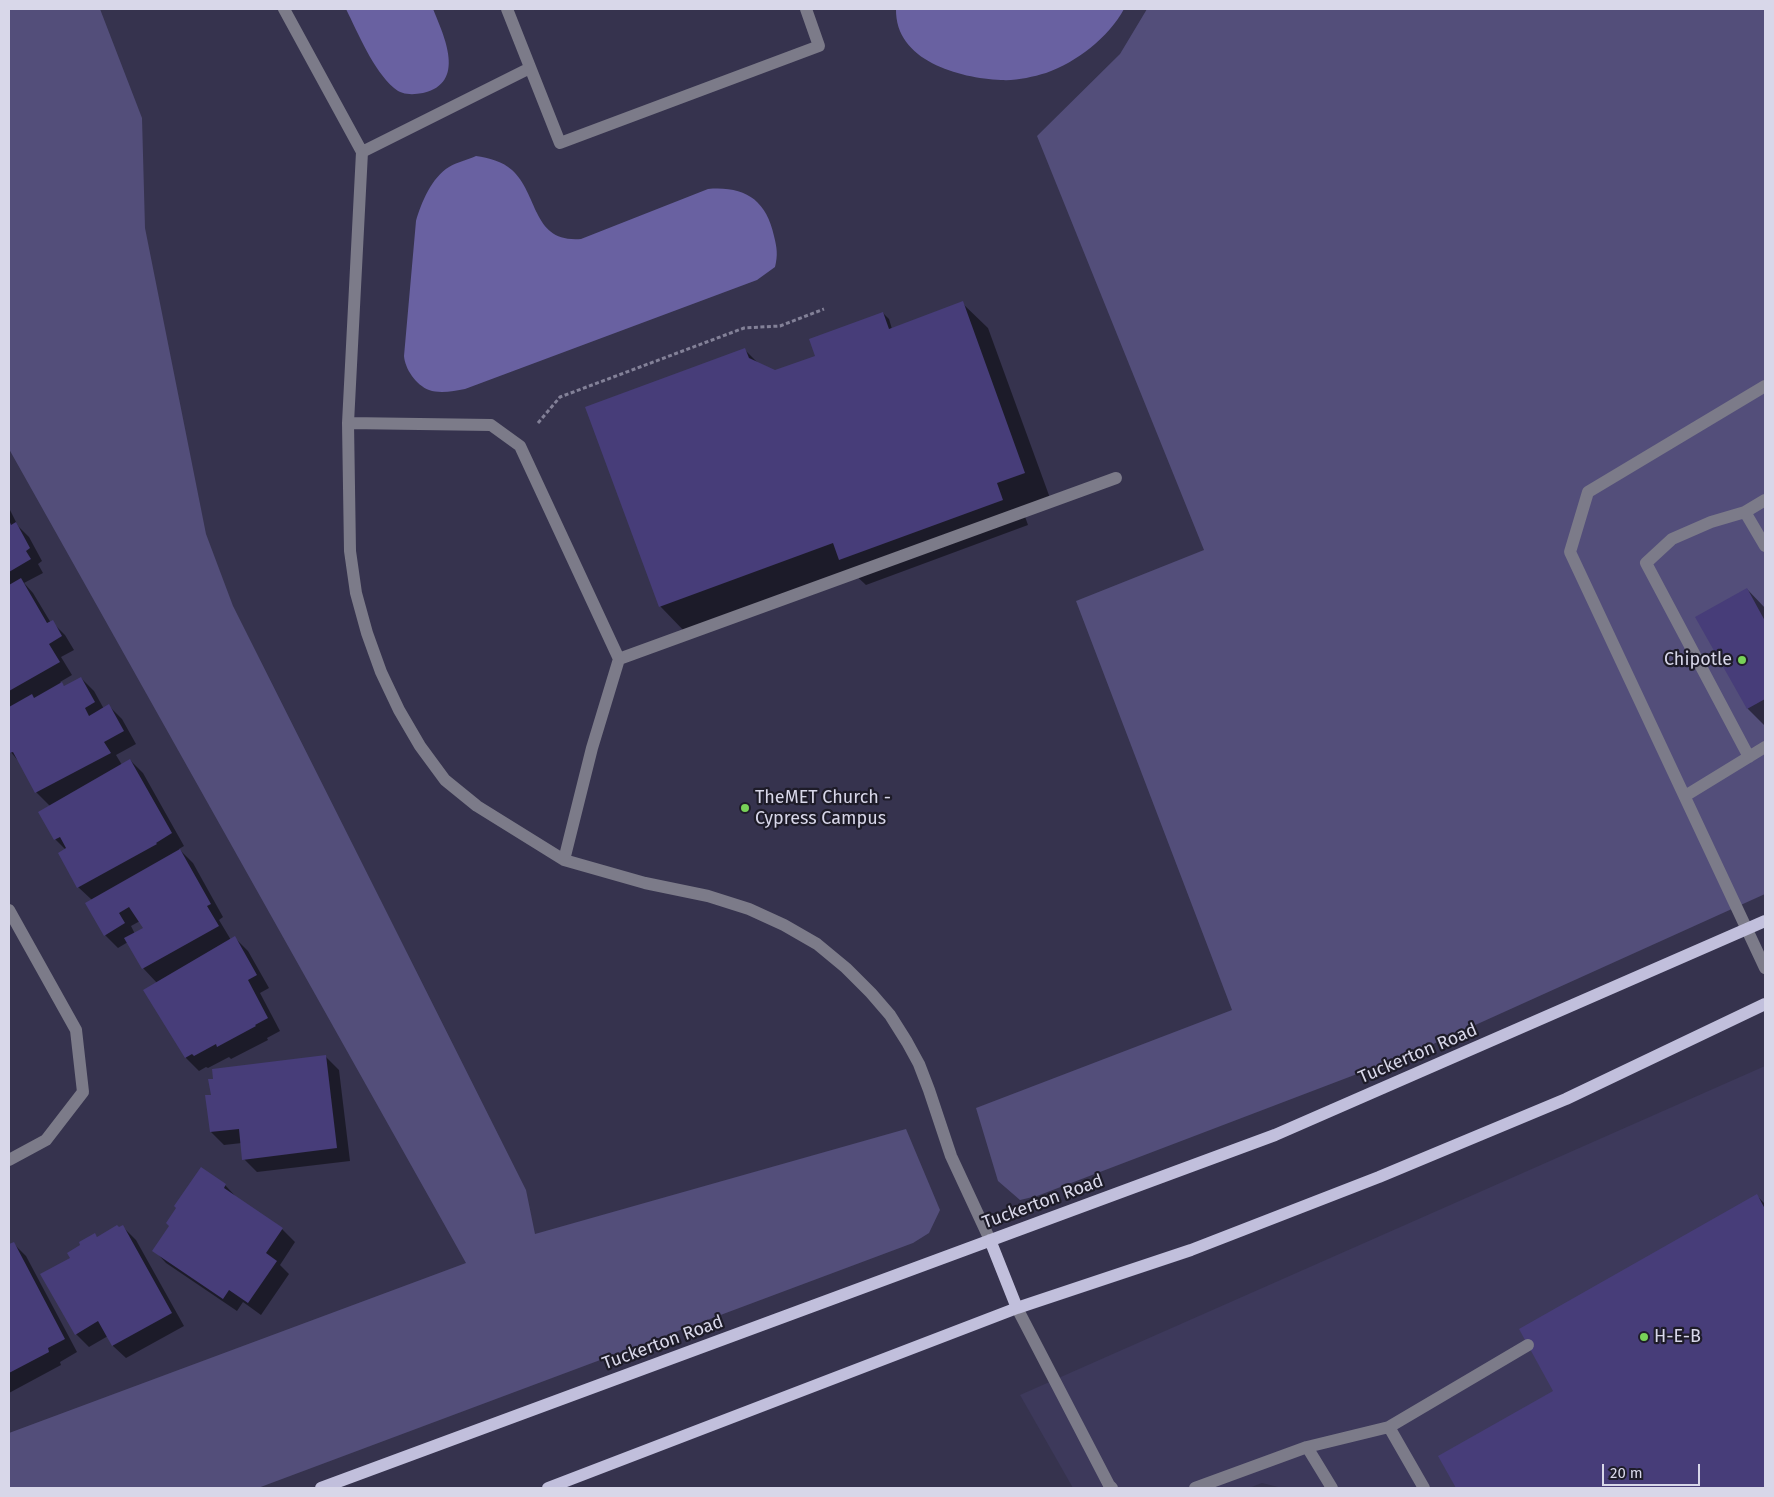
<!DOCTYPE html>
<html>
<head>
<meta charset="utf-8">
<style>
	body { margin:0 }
	#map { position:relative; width:1774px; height:1497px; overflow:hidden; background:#36334e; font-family:"Fira Sans",sans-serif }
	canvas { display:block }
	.frame { position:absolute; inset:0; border:10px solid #d8d7e9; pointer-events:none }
	.scale { position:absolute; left:1602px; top:1464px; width:98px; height:22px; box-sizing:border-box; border:2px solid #d8d7e9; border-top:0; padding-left:6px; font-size:15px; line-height:18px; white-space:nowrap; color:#d8d7e9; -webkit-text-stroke:4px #1e1c29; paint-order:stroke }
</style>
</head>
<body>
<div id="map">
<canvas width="1774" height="1497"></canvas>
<div class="frame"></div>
<div class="scale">20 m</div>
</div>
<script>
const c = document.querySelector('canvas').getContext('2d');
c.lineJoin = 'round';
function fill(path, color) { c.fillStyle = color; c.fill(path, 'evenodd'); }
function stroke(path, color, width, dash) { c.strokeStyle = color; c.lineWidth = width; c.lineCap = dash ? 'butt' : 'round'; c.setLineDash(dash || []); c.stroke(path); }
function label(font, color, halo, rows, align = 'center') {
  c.font = font + ' "Fira Sans",sans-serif'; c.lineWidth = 4.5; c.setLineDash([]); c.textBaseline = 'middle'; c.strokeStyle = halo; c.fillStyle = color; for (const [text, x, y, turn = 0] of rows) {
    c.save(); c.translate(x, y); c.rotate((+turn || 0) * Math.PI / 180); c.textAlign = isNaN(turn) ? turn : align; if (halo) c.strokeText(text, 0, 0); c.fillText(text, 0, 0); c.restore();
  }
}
fill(new Path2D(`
	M1765,1066V1488H1282L1262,1483L1249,1488H1073L1020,1395Z`), '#3d395b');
fill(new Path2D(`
	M9,9H100L142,118L145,228L206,534L233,606L526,1190L535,1234L906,1129L940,1210L929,1233L913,1243L258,1488H9V1433L466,1263L9,449Z
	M1147,9H1765V894L1420,1050L1037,1196L1020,1200L998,1181L976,1108L1232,1010L1076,601L1204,550L1037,136L1120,54Z`), '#534e7a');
fill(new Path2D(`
	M346,9H433C444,36 467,83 423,93C412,95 402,95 394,88C373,70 358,33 346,9Z
	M896,9H1124C1108,38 1077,62 1046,73C1032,77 1016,81 1001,80C959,78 895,61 896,9Z
	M476,156C489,158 502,161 512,170C539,195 532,243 581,239L708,189C744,186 766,199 774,236C777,248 778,255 775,267L757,280L465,389C454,391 440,394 429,390C416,385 405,369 404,356L416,221C421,203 432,177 449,167C457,162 467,160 476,156Z`), '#6961a1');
fill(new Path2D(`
	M962,303L988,328L1050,498L1022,508L1028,525L866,585L851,571L685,632L660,606L744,349L760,365L775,372L817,356L883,313L889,319L892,329Z
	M9,508L18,526L29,537L42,561L38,564L43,573L24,583L33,593L51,623L52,622L65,635L74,650L61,657L72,675L60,682L65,687L81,678L94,691L104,709L109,706L122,719L136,744L116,755L122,765L130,760L143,773L184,846L179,849L193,863L223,917L219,920L231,940L235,938L248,951L269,988L260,993L280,1031L267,1038L268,1040L231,1059L229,1057L208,1068L206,1067L199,1071L186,1058L165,1022L157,983L143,968L128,942L118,948L105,935L92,900L78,887L66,850L55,839L50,806L36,792L20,763L9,750ZM140,921L145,928L135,934L131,926Z
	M1747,589L1765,608V726L1748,709L1697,617Z
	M326,1057L339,1070L350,1161L257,1172L244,1159L242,1143L224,1145L211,1132L212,1096Z
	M225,1185L238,1199L282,1229L295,1242L280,1265L289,1274L261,1315L243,1302L237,1311L166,1263L154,1250Z
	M1757,1196L1765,1204V1488H1458L1440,1456L1555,1391Z
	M123,1227L136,1240L184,1326L126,1358L113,1346L108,1336L89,1347L76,1334L71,1258L95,1235L98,1238Z
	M13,1243L26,1256L77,1352L60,1362L61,1365L9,1393V1246Z`), '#0007');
fill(new Path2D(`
	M963,301L1025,473L997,483L1003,500L839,560L833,543L659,607L585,407L745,348L749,358L775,370L815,356L809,339L883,312L889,329Z
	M9,520L11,525L16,522L30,548L26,551L31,559L9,572Z
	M21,578L47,623L53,620L62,636L49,644L60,662L9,691V585Z
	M1747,588L1765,621V699L1747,709L1695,617Z
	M81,677L95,702L85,708L89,716L109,704L124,731L104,742L111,753L35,793L13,752L9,753V707L32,694L34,698L62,682L64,686Z
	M130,759L172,833L156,843L157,844L77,888L58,853L66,848L60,837L54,840L38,812Z
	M180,849L211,904L207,906L219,926L142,969L124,938L143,928L129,907L119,913L125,923L104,936L85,903Z
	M235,936L257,975L248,980L268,1018L255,1025L256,1026L217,1047L216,1044L194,1056L192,1054L185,1058L143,990Z
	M326,1055L337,1148L242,1160L239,1129L210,1132L205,1095H211L208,1079H213L212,1069Z
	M201,1167L226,1184L224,1188L283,1228L266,1253L277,1261L248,1303L229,1290L223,1299L152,1251L169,1226L166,1223L176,1208L174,1206Z
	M1757,1194L1765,1209V1488H1456L1438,1456L1553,1391L1519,1329Z
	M117,1225L119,1227L123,1225L172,1313L112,1346L98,1321L75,1335L40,1274L70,1258L67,1253L80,1245L79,1242L95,1233L97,1237Z
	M14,1242L65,1339L48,1348L49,1352L9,1373V1244Z`), '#473d79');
stroke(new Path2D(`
	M538,423L560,397L744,328L780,326L824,309`), '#838198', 3, [4, 2.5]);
stroke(new Path2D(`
	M284,9L362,152L348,423L350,551L356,593L367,633L381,672L399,710L420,746L445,780L477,806L564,860L645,883L708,896L749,909L784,925L817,944L846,968L871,993L890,1015L907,1042L919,1064L929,1090L951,1156L990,1240
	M507,9L560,143L819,46L806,9
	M362,152L530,68
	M1765,386L1588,492L1570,552L1765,968
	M348,423L491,425L520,446L619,659
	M1765,500L1745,512L1765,546
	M1745,512L1711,522L1672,539L1646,563L1749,757
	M1685,796L1765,747
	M564,860L592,748L619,659L1116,478
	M9,910L76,1030L83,1092L46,1140L9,1160
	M1017,1308L1109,1485L1112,1488
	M1307,1447L1389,1427
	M1195,1488L1307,1447L1332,1488
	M1424,1488L1389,1427L1528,1345`), '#7c7b89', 12);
stroke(new Path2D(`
	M990,1240L1017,1308
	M321,1488L1275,1135L1765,921
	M548,1488L1017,1308L1191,1250L1379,1177L1566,1099L1765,1004`), '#c1bfdc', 12);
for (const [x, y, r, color] of [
	[1742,660,5,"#78d258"],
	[745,808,5,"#78d258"],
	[1644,1337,5,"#78d258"]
]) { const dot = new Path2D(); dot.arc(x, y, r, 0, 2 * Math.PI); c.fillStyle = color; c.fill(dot); stroke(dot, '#1e1c29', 2); }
label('18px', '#d8d7e9', '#1e1c29', [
	["Chipotle",1732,660,"right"],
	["TheMET Church -",755,798],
	["Cypress Campus",755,819],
	["H-E-B",1654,1337]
], 'left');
label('18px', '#d8d7e9', '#1e1c29', [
	["Tuckerton Road",1418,1054,-23],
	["Tuckerton Road",1043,1202,-20],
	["Tuckerton Road",663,1343,-20]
]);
</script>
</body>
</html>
